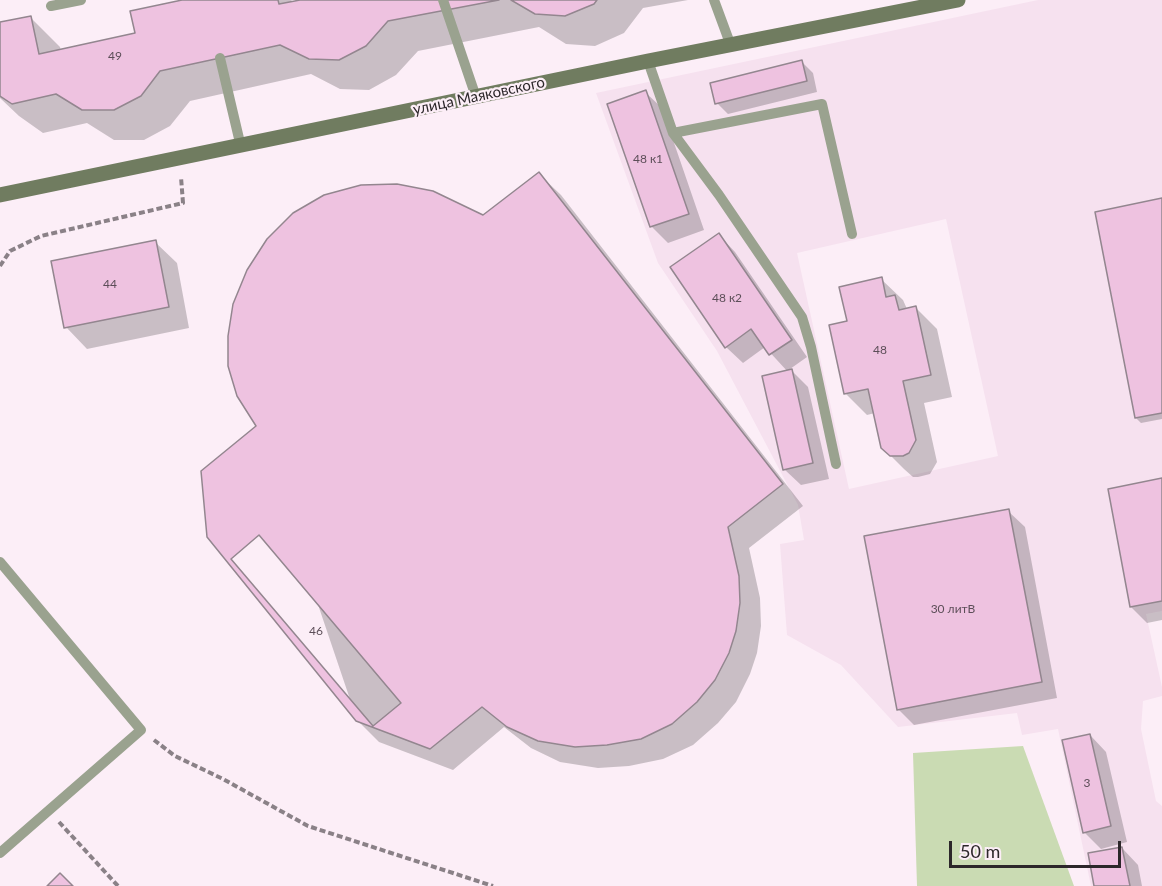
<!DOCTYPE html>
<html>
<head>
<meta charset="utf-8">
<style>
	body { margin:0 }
	#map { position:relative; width:1162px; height:886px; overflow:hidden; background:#fceef7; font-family:Lato,sans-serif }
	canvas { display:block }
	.scale { position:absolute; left:949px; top:841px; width:172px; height:27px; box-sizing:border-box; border:3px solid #2c272a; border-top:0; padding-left:8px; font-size:18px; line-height:21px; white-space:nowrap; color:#2c272a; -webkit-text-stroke:4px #fceef7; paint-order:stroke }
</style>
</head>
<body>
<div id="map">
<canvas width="1162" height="886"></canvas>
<div class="scale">50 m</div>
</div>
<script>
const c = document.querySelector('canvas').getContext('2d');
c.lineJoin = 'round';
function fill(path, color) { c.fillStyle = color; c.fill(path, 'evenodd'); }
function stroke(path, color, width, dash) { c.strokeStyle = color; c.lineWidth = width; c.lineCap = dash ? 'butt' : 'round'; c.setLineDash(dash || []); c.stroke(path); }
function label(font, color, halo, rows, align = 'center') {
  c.font = font + ' Lato,sans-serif'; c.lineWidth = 4.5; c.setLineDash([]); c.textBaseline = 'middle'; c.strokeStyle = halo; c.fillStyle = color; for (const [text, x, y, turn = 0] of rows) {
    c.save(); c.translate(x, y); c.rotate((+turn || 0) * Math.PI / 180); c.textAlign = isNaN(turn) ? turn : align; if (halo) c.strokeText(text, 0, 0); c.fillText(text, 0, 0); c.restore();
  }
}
fill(new Path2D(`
	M1038,0H1162V611L1146,614L1162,687V696L1143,701L1141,729L1156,801L1162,806V886H1091L1058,729L1022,735L1017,713L898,727L841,665L787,635L780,544L804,540L798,505L717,351L658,263L596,93ZM946,219L998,456L849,489L797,253Z`), '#f6e1ef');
fill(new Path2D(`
	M1023,746L1074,886H917L913,753Z`), '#cadbb3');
fill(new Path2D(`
	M189,0H291L294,3L307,0H688L643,8L624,33L595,46L566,44L539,27L418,51L396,75L369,90L340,89L311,74L190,101L170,126L144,140H114L87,123L43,133L19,116L0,98V24L30,17L60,47L61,51L137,35Z
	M802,62L813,73L817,92L728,114L717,103Z
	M645,92L662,108L704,230L668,243L652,227L609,105Z
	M539,174L561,195L803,506L749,548L760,598L761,626L757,653L750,674L736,702L718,723L693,745L663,759L629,766L598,768L560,762L531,748L504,727L453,770L379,742L357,720L258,427L484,217Z
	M1162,200V419L1141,423L1136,418Z
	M719,235L735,252L807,357L790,369L808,387L829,479L801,485L784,469L788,372L765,347L743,363L726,347Z
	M155,242L177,263L189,328L87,349L66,327Z
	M881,279L903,300L907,309L915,307L937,329L952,397L924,403L937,462L930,474L918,477H913L904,469L882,447L875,413L867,415L846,394L849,322Z
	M1162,480V620L1147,623L1131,607Z
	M1008,511L1025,527L1057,698L914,725L898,709Z
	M1090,735L1106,752L1127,842L1101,849L1084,832Z
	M1122,848L1138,865L1142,886H1096Z`), '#0003');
const building = new Path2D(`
	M182,0H278L279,4L300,0H499L388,21L366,46L339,60L309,59L280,45L160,71L141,96L114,110H82L56,94L12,104L0,96V22L31,16L39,54L135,33L130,11Z
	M511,0H597L594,4L565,16L535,14Z
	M802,60L807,81L715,104L710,83Z
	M646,90L689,214L650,227L607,104Z
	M539,172L783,484L728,527L739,576L740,603L736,631L729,653L715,680L697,702L672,724L641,739L607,745L575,747L538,741L507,727L482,707L430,749L356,721L207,537L201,471L256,426L237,396L228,366V336L233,304L247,270L267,239L293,213L324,195L361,185L397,184L433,191L483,215Z
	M1162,198V413L1135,418L1095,212Z
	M719,233L792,340L769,355L751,329L725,348L670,267Z
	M156,240L169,307L64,328L51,261Z
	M882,277L886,297L895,295L899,310L916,306L931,375L903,381L916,440L909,453L903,456H890L881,448L868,389L844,394L829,325L847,321L839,287Z
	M792,369L813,463L783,470L762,376Z
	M1162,478V601L1130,607L1108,489Z
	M1009,509L1042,682L897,710L864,536Z
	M259,535L401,703L373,726L231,559Z
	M1090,734L1111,826L1083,833L1062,740Z
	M1122,847L1130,886H1094L1088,853Z
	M60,873L73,886H47Z`);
fill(building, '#eec2e0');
stroke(building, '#93868f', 1.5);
stroke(new Path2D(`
	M0,266L10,251L41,236L183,203L181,177
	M154,740L175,756L223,779L308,826L493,886
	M59,822L118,886`), '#8a8187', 4, [6, 3]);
stroke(new Path2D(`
	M443,0L476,97
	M714,0L731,46
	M51,6L81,0
	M220,58L241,147
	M648,61L673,133L719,195L802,317L811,347L836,464
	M673,133L822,104L852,234
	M0,562L141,730L0,853`), '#9aa28f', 10);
stroke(new Path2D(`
	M0,195L648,61L958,0`), '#707c60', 15);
label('12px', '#5c4e58', null, [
	["49",115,56],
	["48 к1",648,159],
	["44",110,284],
	["48 к2",727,298],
	["48",880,350],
	["30 литВ",953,609],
	["46",316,631],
	["3",1087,783]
]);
label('15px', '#2c272a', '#fceef7', [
	["улица Маяковского",479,96,-12]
]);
</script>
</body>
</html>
